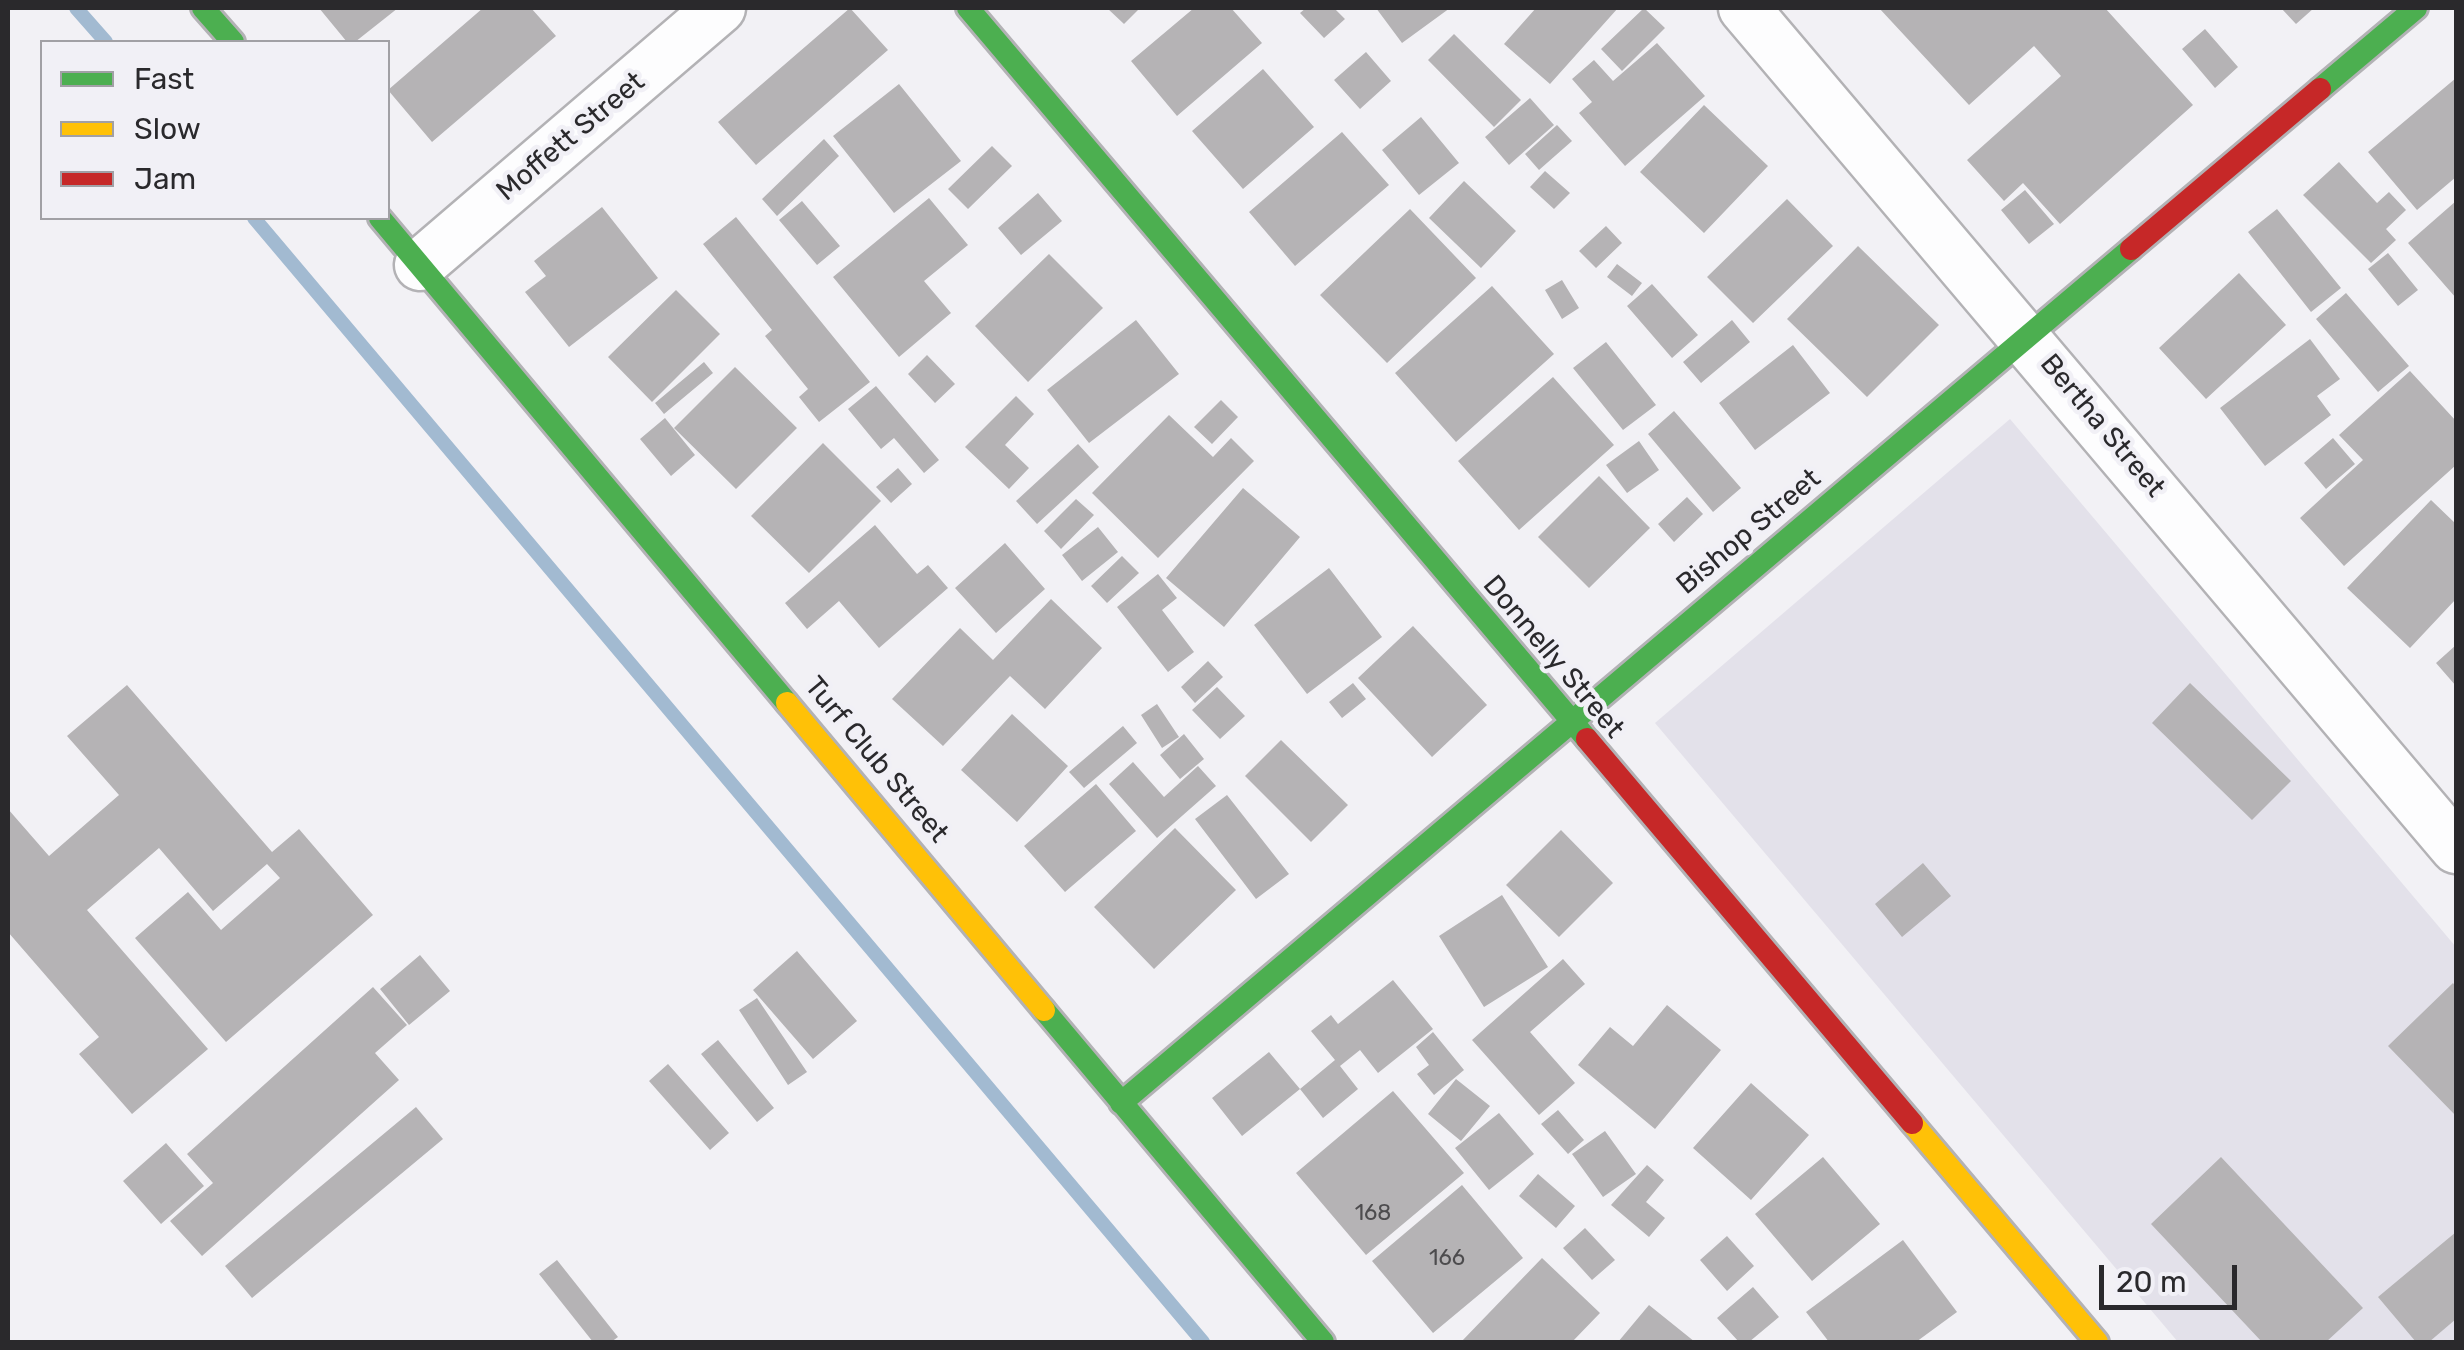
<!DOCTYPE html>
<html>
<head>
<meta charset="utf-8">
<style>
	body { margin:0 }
	#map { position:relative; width:2464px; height:1350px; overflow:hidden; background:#f2f1f5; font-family:Rubik,sans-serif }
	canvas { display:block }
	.frame { position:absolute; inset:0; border:10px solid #2a292c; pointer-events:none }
	.legend { position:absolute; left:40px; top:40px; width:350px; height:180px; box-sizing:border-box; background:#f1f0f6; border:2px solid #a1a0a5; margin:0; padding:12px 18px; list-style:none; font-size:30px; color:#2a292c }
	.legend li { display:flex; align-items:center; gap:20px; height:50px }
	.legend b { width:50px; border:2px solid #a1a0a5 }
	.scale { position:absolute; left:2099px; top:1265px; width:138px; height:45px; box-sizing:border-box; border:5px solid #2a292c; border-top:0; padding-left:12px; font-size:30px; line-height:35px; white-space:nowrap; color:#2a292c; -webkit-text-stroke:8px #f1f0f6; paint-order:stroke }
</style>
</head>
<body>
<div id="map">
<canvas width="2464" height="1350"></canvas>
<div class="frame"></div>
<ul class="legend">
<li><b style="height:12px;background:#4caf50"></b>Fast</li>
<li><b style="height:12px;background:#ffc107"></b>Slow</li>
<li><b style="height:12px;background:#c62828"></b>Jam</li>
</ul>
<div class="scale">20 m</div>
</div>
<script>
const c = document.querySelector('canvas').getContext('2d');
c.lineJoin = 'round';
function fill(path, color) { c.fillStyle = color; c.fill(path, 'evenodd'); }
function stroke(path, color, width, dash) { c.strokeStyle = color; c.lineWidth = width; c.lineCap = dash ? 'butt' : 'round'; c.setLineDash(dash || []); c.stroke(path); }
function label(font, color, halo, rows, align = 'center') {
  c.font = font + ' Rubik,sans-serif'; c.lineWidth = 9; c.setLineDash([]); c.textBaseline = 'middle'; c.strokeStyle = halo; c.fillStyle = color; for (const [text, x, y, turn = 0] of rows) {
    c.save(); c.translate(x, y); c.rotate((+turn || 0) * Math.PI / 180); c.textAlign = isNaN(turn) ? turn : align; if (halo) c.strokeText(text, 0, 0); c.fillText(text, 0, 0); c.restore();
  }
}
fill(new Path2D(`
	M2010,419L2456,947V1342H2178L1655,723Z`), '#e3e1ea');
stroke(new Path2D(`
	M76,8L106,42
	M254,218L1203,1342`), '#a2bad1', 14);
fill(new Path2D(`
	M319,8H398L355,42H347Z
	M483,8H531L556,36L432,142L388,90Z
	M850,8L888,50L756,165L718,122Z
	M1107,8H1140L1124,24Z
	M1194,8H1231L1262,43L1177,116L1131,61Z
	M1306,8H1334L1345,19L1324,38L1300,13Z
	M1376,8H1450L1402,43Z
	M1536,8H1618L1550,84L1504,44Z
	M1644,8L1665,28L1622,71L1601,49Z
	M1879,8H2105L2193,105L2060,224L2023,183L2004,201L1967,160L2061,76L2034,46L1969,105Z
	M2281,8H2314L2296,24Z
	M2205,29L2238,67L2215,88L2182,49Z
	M1454,34L1521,100L1494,127L1428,60Z
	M1657,43L1705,96L1625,166L1579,113L1592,102L1572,79L1594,60L1613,81Z
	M1366,52L1391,81L1360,109L1334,80Z
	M1263,69L1314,127L1243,189L1192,131Z
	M2456,78V177L2417,210L2368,152Z
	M899,84L961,161L894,213L833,136Z
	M1530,98L1554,125L1509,165L1485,137Z
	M1704,105L1768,166L1704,233L1640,172Z
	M1421,117L1459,163L1419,195L1382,150Z
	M1557,125L1572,141L1539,170L1525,154Z
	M1342,132L1389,185L1295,266L1249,212Z
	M824,139L839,156L777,216L762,199Z
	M992,146L1012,166L968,209L948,189Z
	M2339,162L2377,203L2389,192L2406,210L2386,229L2396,240L2371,263L2303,195Z
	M1545,171L1570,193L1554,209L1530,187Z
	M1464,181L1516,231L1481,268L1429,218Z
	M2025,190L2054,224L2029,244L2001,210Z
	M1038,193L1062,221L1021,255L998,228Z
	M929,198L968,245L924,281L951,313L899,357L833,277Z
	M1787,199L1833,246L1753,323L1707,277Z
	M802,201L840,246L817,265L779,220Z
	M2456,201V298L2408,243Z
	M602,207L658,278L569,347L525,292L546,276L534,261Z
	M1410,209L1476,278L1387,363L1320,295Z
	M2277,209L2341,288L2311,312L2248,232Z
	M736,217L870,382L819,422L799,397L808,389L765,336L772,330L703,244Z
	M1606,226L1622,243L1596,268L1579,251Z
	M1858,246L1939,325L1867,397L1787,319Z
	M2388,253L2418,290L2398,306L2368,269Z
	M1049,254L1103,308L1028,382L975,326Z
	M1617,264L1642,283L1632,296L1607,277Z
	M2239,273L2286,325L2206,399L2159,348Z
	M1562,280L1579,308L1562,319L1545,290Z
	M1652,284L1698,335L1672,358L1627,306Z
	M1492,286L1554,354L1456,442L1395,373Z
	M676,290L720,334L652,402L608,357Z
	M2346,293L2409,366L2378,392L2316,319Z
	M1136,320L1179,374L1089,443L1047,390Z
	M1732,320L1750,342L1701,383L1683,362Z
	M2310,339L2340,379L2317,396L2331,415L2265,466L2220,408Z
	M1606,342L1656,405L1623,430L1573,368Z
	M1793,345L1830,393L1755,450L1719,403Z
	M927,355L955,384L935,403L908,374Z
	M704,362L713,373L664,414L655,403Z
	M735,367L797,428L736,489L674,428Z
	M2410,371L2456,421V465L2344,566L2300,518L2363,460L2339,435Z
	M1553,377L1614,445L1519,530L1458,461Z
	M876,386L939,460L924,473L894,438L881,449L848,409Z
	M1016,396L1034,414L1005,445L1029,468L1009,489L965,447Z
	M1221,400L1238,417L1212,444L1194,427Z
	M1674,411L1741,488L1713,512L1648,434Z
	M1169,415L1213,457L1231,438L1254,461L1158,558L1092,493Z
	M665,418L695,455L671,476L640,439Z
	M2333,438L2355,464L2326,489L2304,463Z
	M1639,441L1659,470L1627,493L1606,465Z
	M823,443L881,501L809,573L751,516Z
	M1078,444L1099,467L1037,524L1016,501Z
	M898,468L912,484L891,503L876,487Z
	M1599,476L1650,528L1589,588L1538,537Z
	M1243,488L1300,537L1224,627L1166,578Z
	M1687,497L1703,514L1674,542L1658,524Z
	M1076,499L1094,515L1061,549L1044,531Z
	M2431,500L2456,524V599L2410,648L2347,588Z
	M875,525L917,574L928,565L948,588L879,648L839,601L807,629L785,603Z
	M1098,527L1118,552L1082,581L1062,555Z
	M1005,543L1045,589L996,633L955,588Z
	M1122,556L1139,573L1107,603L1091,586Z
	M1329,568L1382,637L1307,694L1254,625Z
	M1158,574L1177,598L1162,610L1194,652L1168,672L1117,607Z
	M1051,599L1102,648L1045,709L1010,676L943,746L892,699L960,628L993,660Z
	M1413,626L1487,705L1432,757L1358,678Z
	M2456,645V686L2436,663Z
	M1208,661L1223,677L1195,703L1181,687Z
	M1353,683L1366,699L1342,718L1329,702Z
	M2190,683L2291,781L2252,820L2152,723Z
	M127,685L272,852L299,829L373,915L226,1042L135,938L188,892L221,930L280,878L267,864L213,911L159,848L87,910L208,1049L132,1114L79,1054L99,1037L8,932V809L49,856L119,795L67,736Z
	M1217,687L1245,716L1220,739L1192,710Z
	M1157,704L1179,737L1162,748L1141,715Z
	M1012,714L1068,766L1017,822L961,770Z
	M1123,726L1137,743L1084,788L1069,772Z
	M1184,734L1204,759L1180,779L1160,755Z
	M1281,740L1348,805L1311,842L1245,776Z
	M1133,762L1164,797L1198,766L1216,786L1157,838L1109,784Z
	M1096,784L1136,831L1065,892L1024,846Z
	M1227,795L1289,874L1256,899L1195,819Z
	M1175,828L1236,890L1154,969L1094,907Z
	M1561,830L1613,883L1559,937L1506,885Z
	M1923,863L1951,896L1902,937L1875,904Z
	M1502,895L1548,967L1484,1007L1439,936Z
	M797,951L857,1021L813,1059L753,990Z
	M420,955L450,991L409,1025L380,989Z
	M1563,959L1585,984L1530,1032L1575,1083L1539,1115L1472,1040Z
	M1393,980L1433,1029L1378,1073L1360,1050L1340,1066L1358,1089L1323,1118L1300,1089L1335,1060L1311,1031L1331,1015L1338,1024Z
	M2453,983L2456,987V1116L2388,1046Z
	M373,987L407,1025L375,1053L399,1080L202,1256L170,1221L213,1183L187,1154Z
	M757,998L807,1072L788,1085L739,1010Z
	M1667,1005L1721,1050L1655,1129L1578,1065L1610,1027L1633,1046Z
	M1433,1032L1464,1070L1434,1095L1417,1074L1429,1065L1416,1047Z
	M718,1040L774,1108L757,1122L701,1054Z
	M1269,1052L1300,1089L1242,1136L1212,1098Z
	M668,1064L729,1133L710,1150L649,1081Z
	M1456,1079L1490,1106L1461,1141L1428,1114Z
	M1751,1083L1809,1135L1751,1200L1693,1148Z
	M1393,1091L1464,1173L1366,1255L1296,1173Z
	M416,1107L443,1139L252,1298L225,1266Z
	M1558,1110L1584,1140L1568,1154L1541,1124Z
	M1499,1113L1534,1154L1489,1190L1455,1148Z
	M1605,1131L1636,1174L1603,1197L1572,1154Z
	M166,1143L204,1186L161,1224L123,1181Z
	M1823,1157L1880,1224L1812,1281L1755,1214Z
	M2221,1157L2363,1308L2326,1342H2262L2151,1224Z
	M1647,1165L1664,1180L1646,1202L1665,1218L1649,1237L1611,1205Z
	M1538,1174L1575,1206L1556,1228L1519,1196Z
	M1462,1185L1523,1258L1433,1333L1372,1261Z
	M1585,1228L1615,1260L1592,1280L1563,1248Z
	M2456,1232V1319L2429,1342H2416L2378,1297Z
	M1727,1236L1754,1266L1727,1291L1700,1260Z
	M1903,1240L1957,1312L1916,1342H1829L1806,1312Z
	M1542,1258L1600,1313L1572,1342H1461Z
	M557,1260L618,1337L611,1342H593L539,1274Z
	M1753,1287L1779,1317L1749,1342H1739L1717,1318Z
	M1649,1305L1695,1342H1618Z`), '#b5b3b5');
const street = new Path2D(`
	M1744,8L2456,848
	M420,265L720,8`);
const fast = new Path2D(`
	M203,8L233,42
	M968,8L1587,739
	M2320,89L2416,8
	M380,218L787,703
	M1044,1010L1323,1342
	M1121,1103L2131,249`);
const slow = new Path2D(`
	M787,703L1044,1010
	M1912,1123L2097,1342`);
const jam = new Path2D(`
	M2131,249L2320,89
	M1587,739L1912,1123`);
stroke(street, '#b3b2b5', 55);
stroke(fast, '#b3b2b5', 28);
stroke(slow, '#b3b2b5', 28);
stroke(jam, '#b3b2b5', 28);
stroke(street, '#fdfdfe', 50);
stroke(fast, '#4caf50', 22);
stroke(slow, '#ffc107', 22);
stroke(jam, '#c62828', 22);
label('22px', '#4d4c4e', null, [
	["168",1373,1214],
	["166",1447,1259]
]);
label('28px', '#2a292c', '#f1f0f6', [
	["Moffett Street",571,137,-40],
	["Bertha Street",2102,426,50],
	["Bishop Street",1749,532,-40],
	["Donnelly Street",1553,657,50],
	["Turf Club Street",876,760,50]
]);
</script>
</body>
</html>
